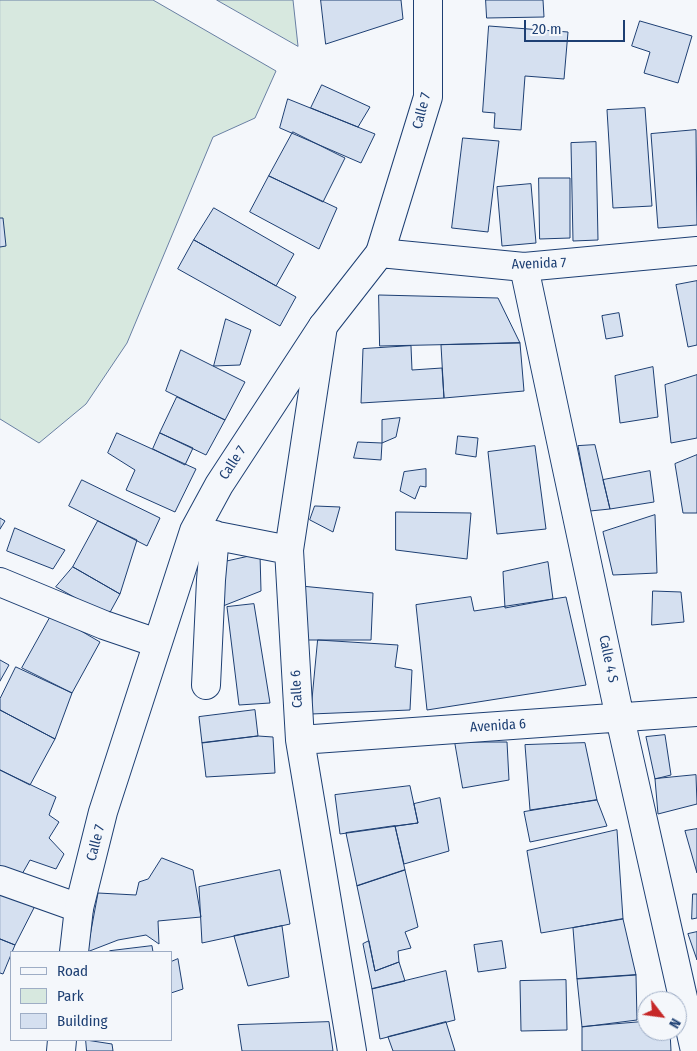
<!DOCTYPE html>
<html>
<head>
<meta charset="utf-8">
<style>
	body { margin:0 }
	#map { position:relative; width:697px; height:1051px; overflow:hidden; background:#f4f7fb; font-family:"Fira Sans Condensed",sans-serif }
	canvas { display:block }
	.legend { position:absolute; left:10px; top:951px; width:162px; height:90px; box-sizing:border-box; background:#f4f7fb; border:1px solid #9eadc5; margin:0; padding:6px 9px; list-style:none; font-size:15px; color:#1d3f73 }
	.legend li { display:flex; align-items:center; gap:10px; height:25px }
	.legend b { width:25px; border:1px solid #9eadc5 }
	.north { position:absolute; left:637px; top:991px; width:50px; height:50px; box-sizing:border-box; background:#f4f7fb; border:1px solid #9eadc5; border-radius:50%; rotate:120deg; font-size:14px; font-weight:700; line-height:20px; text-align:center; color:#1d3f73 }
	.north::after { content:''; display:block; margin:auto; width:18px; height:22px; background:#c62828; clip-path:polygon(50% 0,100% 100%,50% 72%,0 100%) }
	.scale { position:absolute; left:524px; top:20px; width:101px; height:22px; box-sizing:border-box; border:2px solid #1d3f73; border-top:0; padding-left:6px; font-size:15px; line-height:18px; white-space:nowrap; color:#1d3f73; -webkit-text-stroke:4px #f4f7fb; paint-order:stroke }
</style>
</head>
<body>
<div id="map">
<canvas width="697" height="1051"></canvas>
<ul class="legend">
<li><b style="height:6px;background:#f4f7fb"></b>Road</li>
<li><b style="height:14px;background:#d7e8df"></b>Park</li>
<li><b style="height:14px;background:#d5e0f0"></b>Building</li>
</ul>
<div class="north">N</div>
<div class="scale">20 m</div>
</div>
<script>
const c = document.querySelector('canvas').getContext('2d');
c.lineJoin = 'round';
function fill(path, color) { c.fillStyle = color; c.fill(path, 'evenodd'); }
function stroke(path, color, width, dash) { c.strokeStyle = color; c.lineWidth = width; c.lineCap = dash ? 'butt' : 'round'; c.setLineDash(dash || []); c.stroke(path); }
function label(font, color, halo, rows, align = 'center') {
  c.font = font + ' "Fira Sans Condensed",sans-serif'; c.lineWidth = 4; c.setLineDash([]); c.textBaseline = 'middle'; c.strokeStyle = halo; c.fillStyle = color; for (const [text, x, y, turn = 0] of rows) {
    c.save(); c.translate(x, y); c.rotate((+turn || 0) * Math.PI / 180); c.textAlign = isNaN(turn) ? turn : align; if (halo) c.strokeText(text, 0, 0); c.fillText(text, 0, 0); c.restore();
  }
}
const green = new Path2D(`
	M0,0H153L276,71L255,118L213,137L127,343L86,404L39,443L0,419Z
	M217,0H293L298,46Z`);
fill(green, '#d7e8df');
stroke(green, '#687fa3', 1);
const building = new Path2D(`
	M321,0H401L403,19L326,44Z
	M486,0H543L544,17L487,18Z
	M640,21L692,36L678,83L644,73L650,52L632,46Z
	M489,26L568,32L564,79L525,76L521,130L494,128L495,113L483,112Z
	M322,85L370,107L358,127L311,108Z
	M288,99L375,134L361,163L280,128Z
	M645,108L652,206L613,208L607,110Z
	M696,130L697,225L658,228L651,134Z
	M293,132L345,158L323,202L269,176Z
	M463,138L499,141L488,232L452,228Z
	M596,142L598,240L573,241L571,143Z
	M269,176L337,208L319,249L250,212Z
	M539,178H570V238L540,239Z
	M531,184L536,243L502,246L497,187Z
	M214,208L294,254L276,286L194,240Z
	M0,218H3L6,246L0,247Z
	M194,240L296,297L280,326L178,269Z
	M697,281V345L688,347L676,285Z
	M379,295L498,298L520,343L380,346Z
	M619,313L623,336L606,339L602,316Z
	M226,319L251,330L240,365L214,366Z
	M520,343L524,391L444,398L441,345Z
	M411,346L412,370L442,368L444,398L361,403L363,349Z
	M181,350L245,382L225,420L166,391Z
	M653,367L658,417L620,423L615,376Z
	M697,375V438L671,443L665,385Z
	M177,397L225,420L206,455L160,433Z
	M400,418L396,437L382,443V420Z
	M117,433L196,469L175,512L126,490L135,470L108,453Z
	M160,433L193,448L185,465L153,449Z
	M458,436L478,438L476,457L456,454Z
	M358,442L382,443L381,460L354,458Z
	M595,445L610,509L590,511L578,446Z
	M535,446L546,529L497,534L488,452Z
	M697,455V513H683L675,464Z
	M426,469V487L420,486L415,499L400,491L404,472Z
	M650,471L654,502L610,509L603,480Z
	M82,480L160,518L147,546L69,506Z
	M315,506L340,507L333,532L310,520Z
	M396,512L471,513L467,559L396,550Z
	M655,515L657,573L613,575L603,532Z
	M0,518L5,521L0,529Z
	M98,521L137,540L120,594L73,567Z
	M15,528L65,550L53,569L7,551Z
	M260,554L261,591L223,606L215,564Z
	M548,562L553,599L505,608L503,572Z
	M73,567L120,594L108,616L56,587Z
	M301,586L373,593L371,640H301Z
	M653,591L681,592L684,622L652,625Z
	M471,597L474,611L566,597L586,685L427,710L416,605Z
	M254,604L270,703L239,705L227,607Z
	M52,614L100,642L72,693L22,668Z
	M318,640L398,645L395,667L412,670L410,710L311,714Z
	M0,660L9,665L0,681Z
	M16,667L72,693L55,739L0,710V699Z
	M0,710L55,739L30,785L0,770Z
	M255,710L258,736L202,743L199,717Z
	M665,735L671,775L655,779L646,737Z
	M258,736L273,737L275,773L206,777L202,743Z
	M455,742H507L509,780L463,788Z
	M585,743L597,800L530,810L525,745Z
	M0,770L56,797L49,815L59,822L49,838L64,854L56,869L30,860L17,883L0,874Z
	M696,775L697,804L658,814L655,779Z
	M410,786L418,823L340,834L335,795Z
	M440,798L449,851L404,864L395,826L418,823L414,804Z
	M597,800L607,826L530,842L524,812Z
	M395,826L405,870L357,886L346,833Z
	M697,829V873L685,831Z
	M617,830L623,919L541,933L527,851Z
	M162,858L193,870L201,917L158,921L159,944L146,935L118,940L87,952L98,893L136,895L139,882L148,879Z
	M280,870L290,924L202,943L199,887Z
	M405,870L418,927L405,932L411,948L398,951L399,962L375,971L357,886Z
	M0,886L38,900L15,945L0,939Z
	M693,894H697V918L692,919Z
	M623,919L636,975L577,979L573,928Z
	M282,926L289,977L248,986L234,936Z
	M697,932V960L688,934Z
	M0,939L15,945L3,974L0,973Z
	M369,941L375,971L399,962L405,981L372,989L363,944Z
	M502,941L506,968L478,972L474,945Z
	M152,946L153,952H111L110,951Z
	M178,959L183,989L171,993V962Z
	M446,971L455,1020L380,1039L372,989Z
	M636,975L637,1020L582,1027L577,979Z
	M566,980L567,1030L521,1031L520,981Z
	M329,1022L333,1051H242L238,1025Z
	M446,1022L455,1051H393L388,1037Z
	M641,1022L647,1031H670L671,1051H582V1027Z
	M86,1040L112,1044L113,1051H87Z`);
fill(building, '#d5e0f0');
stroke(building, '#1d3f73', 1);
const minor = new Path2D(`
	M380,253L428,97V0
	M524,267L620,718L695,1051
	M323,326L289,550L300,740L352,1051
	M197,532L289,550
	M0,582L104,625L157,643
	M206,685L211,580L215,535
	M300,740L697,712
	M0,880L79,908`);
const major = new Path2D(`
	M74,952L79,908L103,812L194,531L219,485L323,326L380,253L524,267L697,251
	M61,1051L62,1040`);
stroke(minor, '#1d3f73', 30);
stroke(major, '#1d3f73', 30);
stroke(minor, '#f4f7fb', 28);
stroke(major, '#f4f7fb', 28);
label('14px', '#1d3f73', '#f4f7fb', [
	["Calle 7",422,111,-76],
	["Avenida 7",539,264,-2],
	["Calle 7",233,463,-57],
	["Calle 4 S",608,659,78],
	["Calle 6",297,689,-93],
	["Avenida 6",498,726,-4],
	["Calle 7",96,843,-76]
]);
</script>
</body>
</html>
